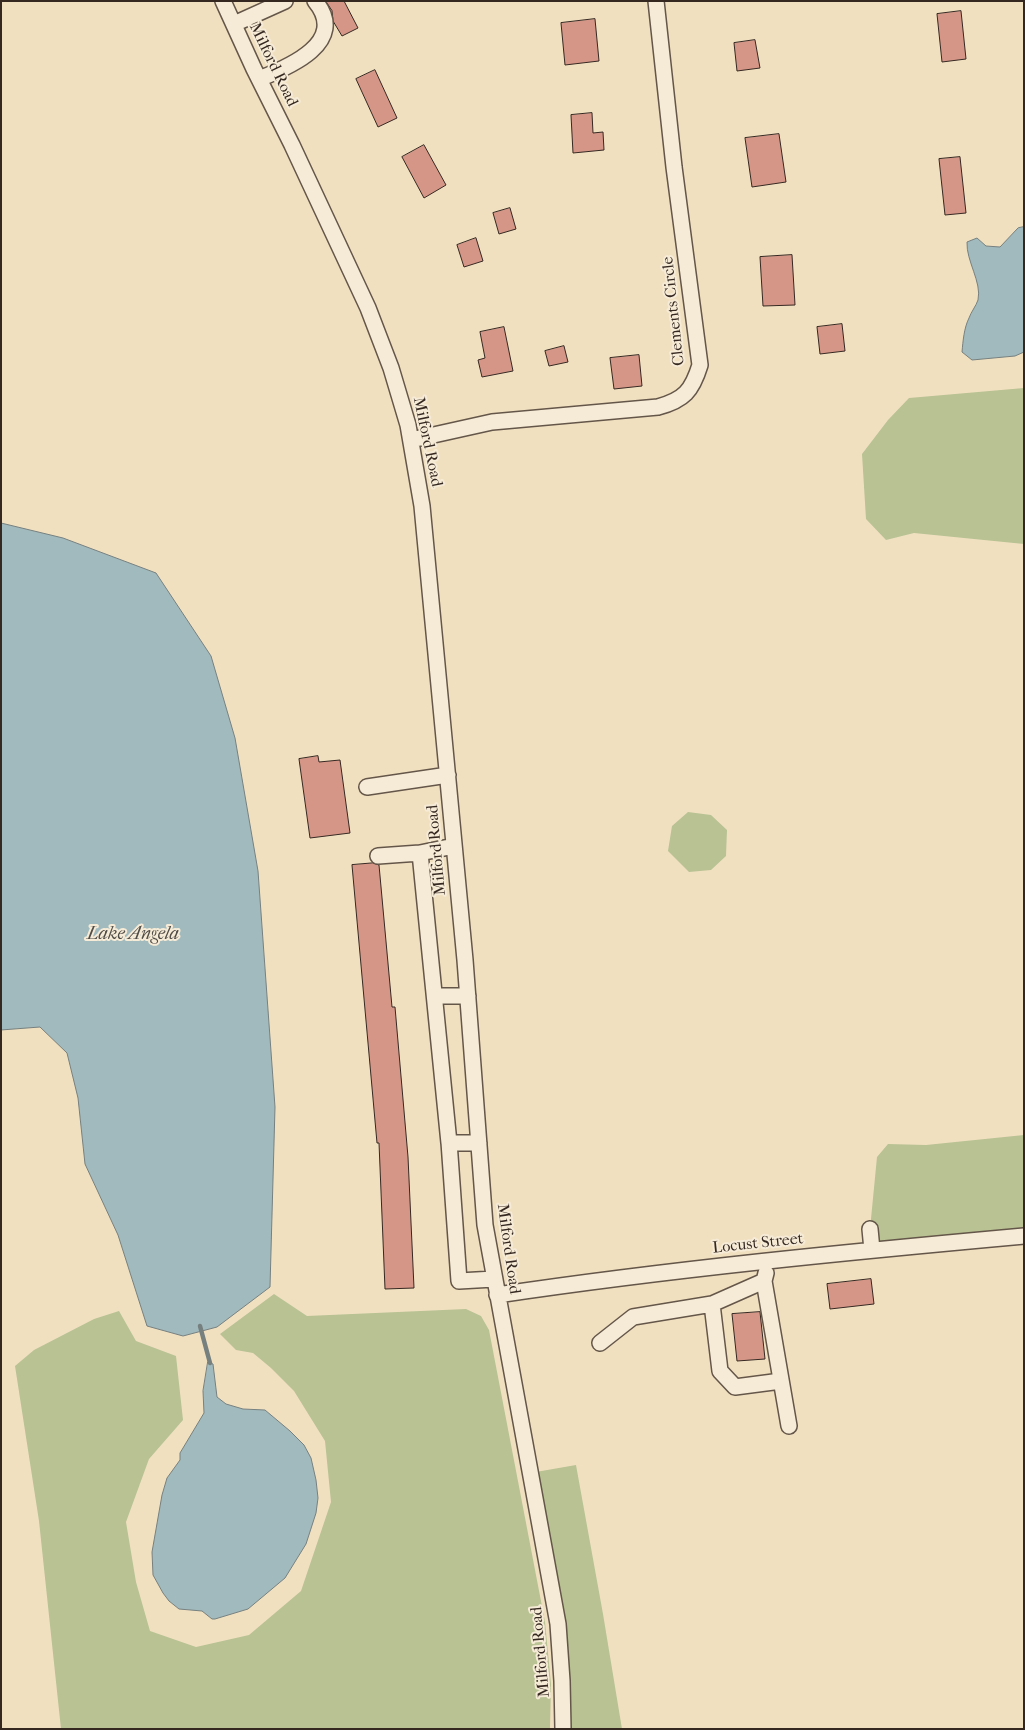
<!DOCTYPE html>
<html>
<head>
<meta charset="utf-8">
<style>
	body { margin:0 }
	#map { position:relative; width:1025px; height:1730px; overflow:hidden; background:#f1e0c0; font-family:"IM FELL French Canon",serif }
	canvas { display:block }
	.frame { position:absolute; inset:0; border:2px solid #352821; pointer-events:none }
</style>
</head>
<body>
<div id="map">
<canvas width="1025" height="1730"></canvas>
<div class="frame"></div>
</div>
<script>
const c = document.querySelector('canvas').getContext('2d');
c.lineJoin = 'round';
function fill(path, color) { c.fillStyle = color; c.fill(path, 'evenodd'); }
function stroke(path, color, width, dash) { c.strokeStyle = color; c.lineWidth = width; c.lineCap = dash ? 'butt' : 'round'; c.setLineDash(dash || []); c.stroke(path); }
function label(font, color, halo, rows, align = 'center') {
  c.font = font + ' "IM FELL French Canon",serif'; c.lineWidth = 4; c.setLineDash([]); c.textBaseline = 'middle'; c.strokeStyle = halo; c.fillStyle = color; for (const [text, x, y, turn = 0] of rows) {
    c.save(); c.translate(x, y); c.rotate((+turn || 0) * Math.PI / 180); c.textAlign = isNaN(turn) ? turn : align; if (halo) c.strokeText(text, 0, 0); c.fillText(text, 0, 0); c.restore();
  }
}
fill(new Path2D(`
	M1024,388V544L914,533L886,540L866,519L862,454L888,420L909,398Z
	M688,812L711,815L727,830L726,856L711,870L689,872L668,851L672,826Z
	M1024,1135V1236L872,1250L870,1229L877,1157L888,1144L926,1145Z
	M274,1294L307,1316L466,1309L481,1316L489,1330L545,1622L551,1684L550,1729H61L39,1521L15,1366L34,1350L94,1319L119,1311L136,1341L176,1356L183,1420L149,1459L126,1522L136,1582L150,1631L196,1647L249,1635L301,1591L331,1502L325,1441L294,1391L271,1368L253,1353L236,1350L220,1334Z
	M576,1465L603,1614L622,1729H563L564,1724L530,1473Z`), '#b8c293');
const water = new Path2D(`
	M1024,227V352L1015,356L972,360L962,352C963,341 964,328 969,318C971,312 976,306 978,300C982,282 966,261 967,242L977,238L986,246L1000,247L1018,228Z
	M1,523L63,538L156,573L211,656L235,738L258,871L275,1107L270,1287L217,1327L183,1336L147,1326L118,1235L85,1164L78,1098L67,1053L40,1027L1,1030Z
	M208,1362L213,1364L217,1397L226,1404L243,1409L265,1410L290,1431L304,1445L311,1458L316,1480L318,1498L316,1513L306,1544L285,1578L248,1609L215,1619H212L202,1611L179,1609L169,1601L163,1593L153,1575L152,1552L162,1495L167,1478L180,1460V1453L204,1413L203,1391Z`);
fill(water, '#a1babe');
stroke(water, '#76807f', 1);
stroke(new Path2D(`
	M200,1326L210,1363`), '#76807f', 4.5);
const building = new Path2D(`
	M326,1H344L358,28L342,36L333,21L332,11Z
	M961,11L966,59L942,62L937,14Z
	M595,19L599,61L565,65L561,23Z
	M755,40L760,68L737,71L734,43Z
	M375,70L397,118L378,127L356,79Z
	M592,113L593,133L603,132L604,150L573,153L571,115Z
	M779,134L786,182L752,187L745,138Z
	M424,145L446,185L424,198L402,157Z
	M960,157L966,213L945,215L939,159Z
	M510,208L516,229L499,234L493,213Z
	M476,238L483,261L464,267L457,245Z
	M792,255L795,305L763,306L760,257Z
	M842,324L845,351L820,354L817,327Z
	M504,327L513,371L482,377L478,360L485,358L480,332Z
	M564,346L568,362L549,366L545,351Z
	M639,355L642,386L614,389L610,358Z
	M318,756L319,762L340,760L350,833L310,838L299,759Z
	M373,863L379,865L392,1007H395L408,1157L414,1288L385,1289L379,1143H377L352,865Z
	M871,1279L874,1304L830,1309L827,1284Z
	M760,1312L765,1359L737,1361L732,1314Z`);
fill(building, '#d59687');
stroke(building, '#352821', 1);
const minor = new Path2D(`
	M223,1L254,69L292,145L368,308L391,368L408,425L422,506L465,960L485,1225L558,1624L562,1681L563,1729
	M234,24L285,1
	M259,79C289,67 349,42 315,1
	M411,440L492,422L658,407C684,400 692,391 700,365L674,167L656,1
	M367,787L448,775
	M420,853L449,1143H479
	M378,856L420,853L454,846
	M435,996H468
	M449,1142L459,1281L494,1279
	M870,1229L872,1250
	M766,1273L764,1281L789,1426
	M764,1281L712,1304L720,1371L735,1387L781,1381
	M497,1295C672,1269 848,1252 1024,1236
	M600,1343L633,1317L712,1304`);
stroke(minor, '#645649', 18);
stroke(minor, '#f6ebd6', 15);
label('16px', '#352821', '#f6ebd6', [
	["Milford Road",273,65,64],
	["Clements Circle",674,311,-96],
	["Milford Road",427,442,78],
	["Milford Road",437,850,-95],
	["Locust Street",758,1244,-6],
	["Milford Road",508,1249,82],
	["Milford Road",541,1652,-95]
]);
label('italic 18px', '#504c48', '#f6ebd6', [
	["Lake Angela",133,935]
]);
</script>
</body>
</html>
